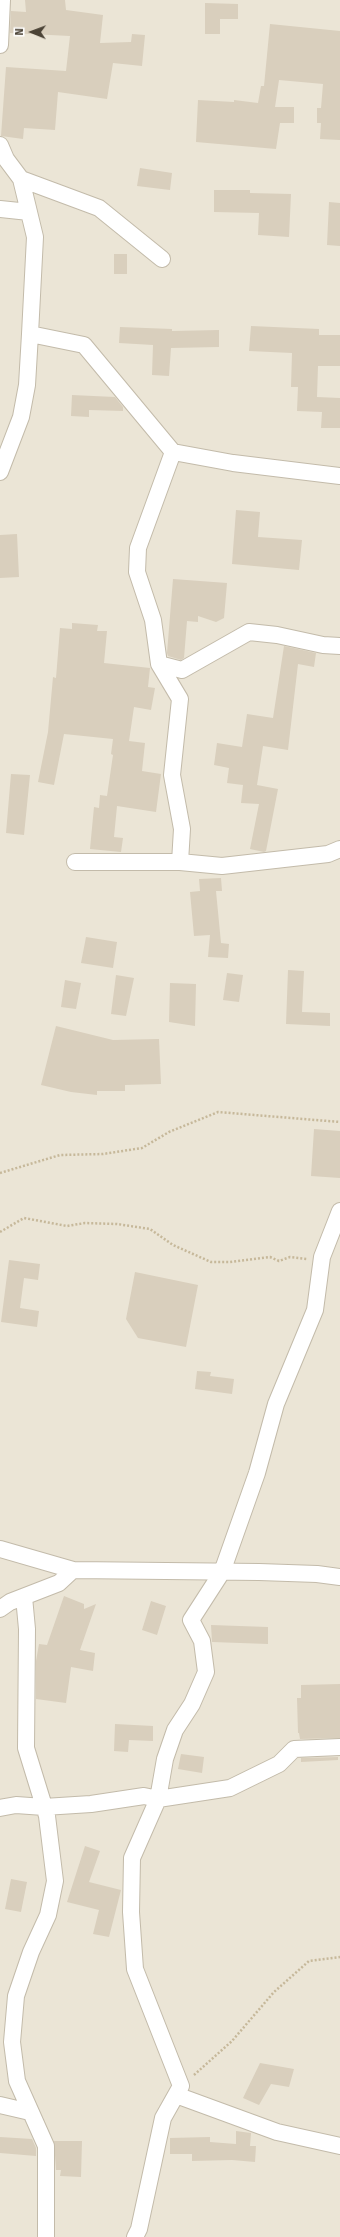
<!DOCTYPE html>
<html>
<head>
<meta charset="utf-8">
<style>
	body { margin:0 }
	#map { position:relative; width:340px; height:2237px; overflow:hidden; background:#f6f2e9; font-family:"Fira Sans",sans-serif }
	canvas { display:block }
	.north { position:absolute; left:12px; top:12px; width:40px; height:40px; -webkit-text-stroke:3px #fff; paint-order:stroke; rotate:271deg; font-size:11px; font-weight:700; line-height:16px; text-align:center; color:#4b4336 }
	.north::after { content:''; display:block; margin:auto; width:14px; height:18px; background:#4b4336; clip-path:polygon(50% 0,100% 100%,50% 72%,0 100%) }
</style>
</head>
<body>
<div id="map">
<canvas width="340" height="2237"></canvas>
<div class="north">N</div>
</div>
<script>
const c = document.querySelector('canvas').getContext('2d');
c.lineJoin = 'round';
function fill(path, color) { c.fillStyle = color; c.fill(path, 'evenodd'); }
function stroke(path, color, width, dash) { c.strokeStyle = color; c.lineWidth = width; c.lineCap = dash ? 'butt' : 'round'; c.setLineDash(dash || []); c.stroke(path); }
fill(new Path2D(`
	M0,0H340V2237H0Z`), '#ebe5d6');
fill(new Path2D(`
	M25,0H65L66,10L103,15L100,43L131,42L132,34L145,35L142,66L113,63L107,99L58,92L55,130L24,128L23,139L1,136L6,67L66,71L70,36L10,33L11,11L26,12Z
	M205,3L238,4V19H220V34H205Z
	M270,24L340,31V140L320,139L321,123H317V108H321L323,84L279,80L275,107H294V123H280L276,149L196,142L198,100L234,102V100L258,103L261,86H264Z
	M140,168L172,173L170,190L137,186Z
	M214,190H250V193L291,194L289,237L258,235L259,213L214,212Z
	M329,202L340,203V246L327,245Z
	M114,254H127V274H114Z
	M251,326L319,329V335H340V366H318L317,397L340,398V428H321L322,412L297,411L298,387H291L292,353L249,351Z
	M120,327L172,329V331L219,330V347L171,348L169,376L152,375L153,345L119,343Z
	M72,395L115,397L123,407V411L89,410V417L71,416Z
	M236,510L260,512L258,537L302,540L299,570L232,564Z
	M17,534L19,577L0,578V535Z
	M173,579L227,583L224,618L216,622L198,616V622L187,621L184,658L181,660L168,656L167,653Z
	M72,623L98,625L97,631H107L104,663L150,668L148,687L155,688L151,710L134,707L129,741L145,743L142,771L161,774L156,812L117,806L114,837L123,838L121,852L90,849L94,807L99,808L100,795L107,796L113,755L111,754L113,739L64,734L54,785L38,782L48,732L53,677L56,678L60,628L72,629Z
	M284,646L316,653L314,667L298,664L288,750L263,746L257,785L278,789L266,851L264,852L250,849L259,804L241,803L243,785L227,783L229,768L214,765L217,743L242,747L247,714L273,718Z
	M11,774L30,775L24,835L6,833Z
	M221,878L222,891H216L221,943L229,944L228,958L208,957L210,935L194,936L190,892L200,891L199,879Z
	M86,937L117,942L113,968L81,963Z
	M288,970L304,971L302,1012L330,1013V1026L286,1024Z
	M227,973L243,975L239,1002L223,1000Z
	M116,975L134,978L126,1016L111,1014Z
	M65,980L81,983L76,1009L61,1007Z
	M170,983L196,984L195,1026L169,1022Z
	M56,1026L113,1040L159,1039L161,1084L125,1085V1091H97V1095L71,1092L41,1085Z
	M314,1129L340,1131V1178L311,1176Z
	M9,1260L40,1264L38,1280L24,1278L20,1308L39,1311L37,1327L1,1322Z
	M135,1272L198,1285L186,1347L138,1338L126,1319Z
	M197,1371L211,1372L210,1376L234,1379L232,1394L195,1389Z
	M64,1596L84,1604V1609L96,1604L80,1650L95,1653L93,1671L71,1667L66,1703L36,1699V1661L39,1644L47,1645Z
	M151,1601L166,1606L157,1635L142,1630Z
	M211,1625L268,1627V1644L212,1642Z
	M340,1684V1738L300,1739L299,1733H298L297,1698H301V1685Z
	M115,1724L153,1726V1741L129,1740L128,1752L114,1751Z
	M181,1754L204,1757L202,1773L178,1769Z
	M338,1757V1760L301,1762V1758Z
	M85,1846L100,1851L89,1882L121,1890L109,1937L93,1934L99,1910L67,1902Z
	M11,1879L27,1882L21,1912L5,1909Z
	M260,2063L294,2069L289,2087L271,2084L259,2105L243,2098Z
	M236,2131L251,2133L250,2146H256L255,2162L232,2160L192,2161V2154H170V2138L210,2137V2142L236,2144Z
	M0,2137L32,2139L36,2148V2156L0,2153Z
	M54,2141H82L81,2177L60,2176L61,2170H56Z`), '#d9cfbd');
const minor = new Path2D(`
	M0,45L2,0
	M0,145L6,159L21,179L35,237L30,334L84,345L173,452L138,548L137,572L153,620L159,664L180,699L172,775L182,829L180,862
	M21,179L99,208L162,259
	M0,209L29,212
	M173,452L233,463L340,476
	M0,472L21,417L27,385L30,334
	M159,664L182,670L249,632L277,635L323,645L340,646
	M75,862H180L222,866L328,854L340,849
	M0,1549L73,1570L259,1572L317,1574L340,1577
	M24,1597L27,1629L26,1748L47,1816L55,1881L48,1915L31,1952L16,1996L12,2042L17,2081L46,2146V2237
	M0,1609L10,1602L59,1583L73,1570
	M0,1808L16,1805L44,1807L91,1804L144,1796L158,1799L230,1788L279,1764L294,1749L340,1747
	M176,2095L277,2132L340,2146
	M0,2105L30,2112
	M135,2237L139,2229L163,2118L181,2086L135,1969L131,1912L132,1858L158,1799L165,1759L175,1730L192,1704L206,1672L202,1641L191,1620L222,1572L257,1473L276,1404L315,1310L322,1257L340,1211`);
stroke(minor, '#c3bbaa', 18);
stroke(new Path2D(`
	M0,1173L60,1155L103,1154L142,1148L169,1132L218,1112L340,1122
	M0,1232L24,1218L67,1226L85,1223L117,1224L150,1229L173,1245L211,1262H230L270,1257L279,1261L290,1257L307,1259
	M194,2075L232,2041L274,1992L309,1961L340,1957`), '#c6b89a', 2.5, [2, 2]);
stroke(minor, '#fff', 16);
</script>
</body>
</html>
